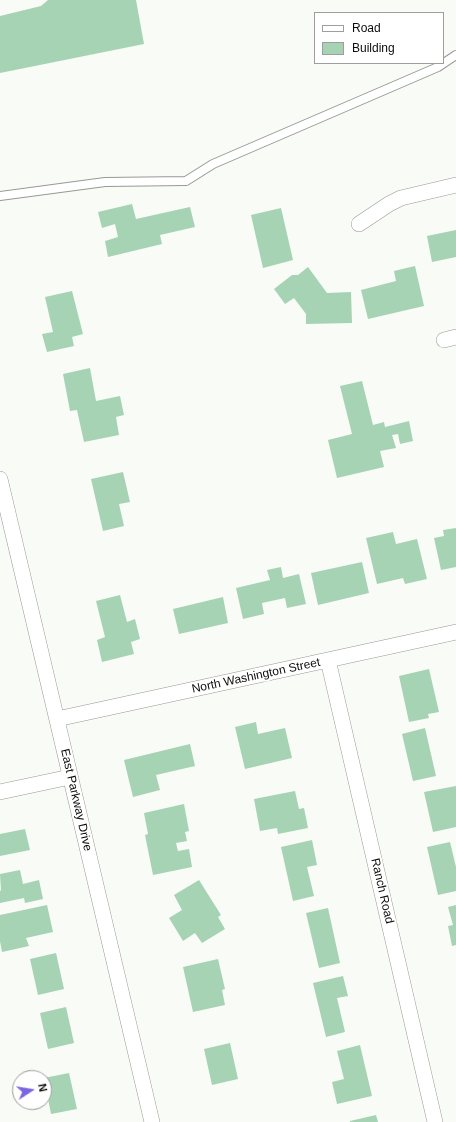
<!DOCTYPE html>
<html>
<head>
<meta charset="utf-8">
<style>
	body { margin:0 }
	#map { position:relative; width:456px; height:1122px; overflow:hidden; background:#f9fbf6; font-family:Arial,sans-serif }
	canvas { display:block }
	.legend { position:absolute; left:314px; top:12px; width:130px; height:52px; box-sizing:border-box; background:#fff; border:1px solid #9e9e9d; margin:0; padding:5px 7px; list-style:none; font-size:12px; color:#0c0d0b }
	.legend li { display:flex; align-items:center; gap:8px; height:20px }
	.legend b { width:20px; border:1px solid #9e9e9d }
	.north { position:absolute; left:12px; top:1070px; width:40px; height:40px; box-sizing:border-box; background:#fff; border:1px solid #9e9e9d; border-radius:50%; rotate:78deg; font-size:11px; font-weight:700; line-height:16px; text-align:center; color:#0c0d0b }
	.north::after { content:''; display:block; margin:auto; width:14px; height:18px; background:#7b65e0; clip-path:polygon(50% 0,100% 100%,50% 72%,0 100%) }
</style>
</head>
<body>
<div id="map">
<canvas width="456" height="1122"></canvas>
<ul class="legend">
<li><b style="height:5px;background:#fff"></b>Road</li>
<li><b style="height:11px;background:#a6d3b3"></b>Building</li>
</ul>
<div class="north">N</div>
</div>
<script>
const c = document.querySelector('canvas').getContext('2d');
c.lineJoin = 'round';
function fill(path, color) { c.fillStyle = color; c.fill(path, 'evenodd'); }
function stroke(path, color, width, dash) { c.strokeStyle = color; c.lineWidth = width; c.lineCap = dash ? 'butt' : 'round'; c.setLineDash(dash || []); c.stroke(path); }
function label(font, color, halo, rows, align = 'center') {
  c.font = font + ' Arial,sans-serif'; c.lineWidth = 4; c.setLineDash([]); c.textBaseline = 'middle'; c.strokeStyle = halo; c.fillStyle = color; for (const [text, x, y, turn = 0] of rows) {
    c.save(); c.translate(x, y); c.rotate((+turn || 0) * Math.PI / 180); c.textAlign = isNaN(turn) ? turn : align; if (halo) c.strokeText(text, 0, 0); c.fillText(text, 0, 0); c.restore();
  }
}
fill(new Path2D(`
	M48,0H136L144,44L0,73V16L41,6Z
	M132,204L136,219L190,207L195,227L160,235L162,244L108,257L105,241L118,237L115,224L102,228L98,212Z
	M281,208L293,260L263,268L251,215Z
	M456,230V257L432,262L427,236Z
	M415,266L424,306L368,319L361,290L396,281L394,271Z
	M308,267L327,293L351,292L352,323L306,324V314L294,298L285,304L274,289L292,275H298Z
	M72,291L83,334L72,337L74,346L47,352L42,334L53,332L45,297Z
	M90,368L96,401L120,396L124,415L116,417L119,435L84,442L77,410L70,411L63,374Z
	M362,381L373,425L384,422L385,427L409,421L413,441L400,444L398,434L392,435L396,448L380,451L384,467L337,478L328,440L352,434L340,386Z
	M123,472L130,502L119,504L124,526L103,531L91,479Z
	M456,528V567L441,570L434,538L444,536L443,530Z
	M393,532L396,544L417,539L427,579L405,584L403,578L377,584L366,538Z
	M362,562L369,593L318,605L311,573Z
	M281,567L283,578L299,574L306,604L287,608L285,598L262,603L264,614L243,619L236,588L270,580L267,570Z
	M120,595L127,622L135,619L140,639L131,642L134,654L102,662L97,640L105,637L96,601Z
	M223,597L228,623L179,634L173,609Z
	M429,669L439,712L428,714L429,718L409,722L399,676Z
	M256,722L258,734L285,728L292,758L245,769L235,727Z
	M425,728L436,776L413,781L402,734Z
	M190,744L195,766L156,775L160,790L133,797L124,760Z
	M456,786V827L433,832L424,792Z
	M295,791L299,809L304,808L308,828L278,834L277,828L260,831L254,799Z
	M184,804L189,831L185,832L187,841L176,843L178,851L189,849L192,867L153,875L145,835L148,834L144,813Z
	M25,829L30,850L0,856V834Z
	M312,840L317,865L307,867L314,896L293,901L281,847Z
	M450,842L456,867V891L438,895L427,847Z
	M20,870L23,884L39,880L43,899L25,903L24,898L0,903V891L1,890L0,874Z
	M199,880L221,915L218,917L225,929L202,943L195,933L183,941L169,918L182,910L174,895Z
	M47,905L53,932L26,938L29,946L2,952L0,941V915Z
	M456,905V945L452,946L448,926L453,925L448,907Z
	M328,908L340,963L319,968L306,913Z
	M56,953L64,989L38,995L30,959Z
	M218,959L225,989L222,990L225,1005L193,1012L183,967Z
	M343,976L348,996L337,998L345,1032L326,1037L313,983Z
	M66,1007L74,1043L48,1049L40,1013Z
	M230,1043L238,1079L212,1085L204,1049Z
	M360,1045L372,1096L337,1104L332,1082L344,1079L337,1051Z
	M69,1073L77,1109L51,1114L44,1078Z
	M376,1115L378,1122H350V1121Z`), '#a6d3b3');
const lane = new Path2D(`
	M0,196L105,182L186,181L213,164L438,67L456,55`);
const street = new Path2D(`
	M359,224L389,204L401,198L456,185
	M444,340L456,337
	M0,479L152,1122
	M328,660L435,1122
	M57,719L456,632
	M0,792L70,777`);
stroke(lane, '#989994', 10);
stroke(street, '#989994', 16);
stroke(lane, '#fff', 8);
stroke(street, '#fff', 15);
label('12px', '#0c0d0b', '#fff', [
	["North Washington Street",256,676,-12],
	["East Parkway Drive",76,800,77],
	["Ranch Road",382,891,77]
]);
</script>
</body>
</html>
